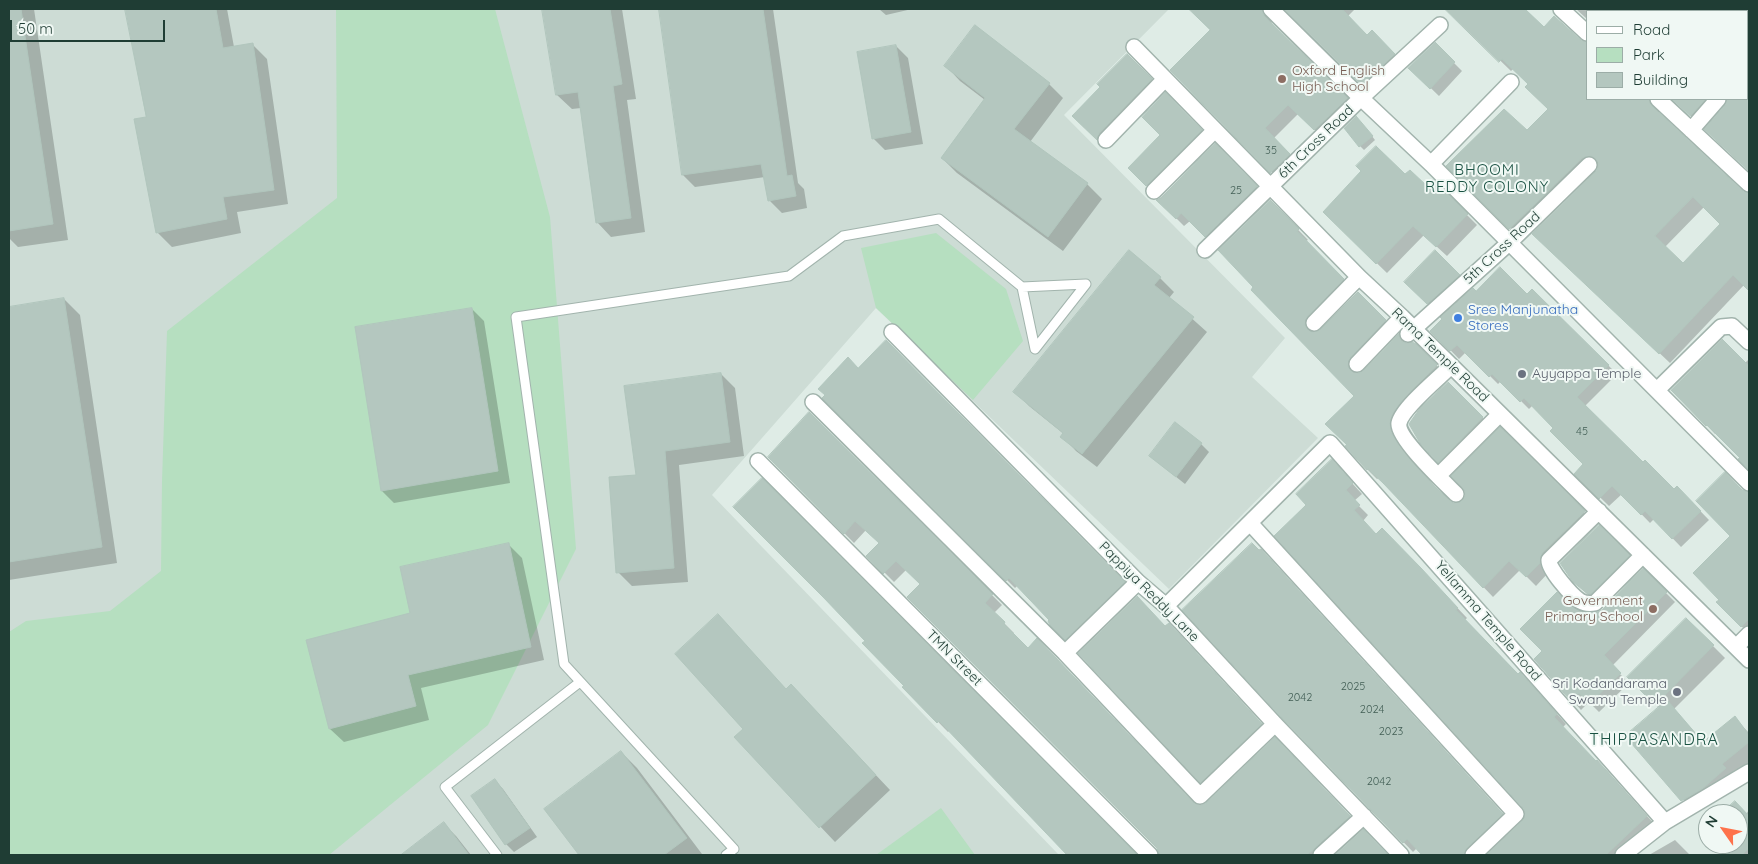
<!DOCTYPE html>
<html>
<head>
<meta charset="utf-8">
<style>
	body { margin:0 }
	#map { position:relative; width:1758px; height:864px; overflow:hidden; background:#dfece6; font-family:Quicksand,sans-serif }
	canvas { display:block }
	.frame { position:absolute; inset:0; border:10px solid #1f3d34; pointer-events:none }
	.legend { position:absolute; left:1586px; top:10px; width:162px; height:90px; box-sizing:border-box; background:#f0f8f4; border:1px solid #9cada7; margin:0; padding:6px 9px; list-style:none; font-size:15px; color:#1f3d34 }
	.legend li { display:flex; align-items:center; gap:10px; height:25px }
	.legend b { width:25px; border:1px solid #9cada7 }
	.north { position:absolute; left:1698px; top:804px; width:50px; height:50px; box-sizing:border-box; background:#f0f8f4; border:1px solid #9cada7; border-radius:50%; rotate:303deg; font-size:14px; font-weight:700; line-height:20px; text-align:center; color:#1f3d34 }
	.north::after { content:''; display:block; margin:auto; width:18px; height:22px; background:#fe724b; clip-path:polygon(50% 0,100% 100%,50% 72%,0 100%) }
	.scale { position:absolute; left:10px; top:20px; width:155px; height:22px; box-sizing:border-box; border:2px solid #1f3d34; border-top:0; padding-left:6px; font-size:15px; line-height:18px; white-space:nowrap; color:#1f3d34; -webkit-text-stroke:4px #f0f8f4; paint-order:stroke }
</style>
</head>
<body>
<div id="map">
<canvas width="1758" height="864"></canvas>
<div class="frame"></div>
<ul class="legend">
<li><b style="height:6px;background:#fff"></b>Road</li>
<li><b style="height:14px;background:#b6dfc0"></b>Park</li>
<li><b style="height:14px;background:#b4c7bf"></b>Building</li>
</ul>
<div class="north">N</div>
<div class="scale">50 m</div>
</div>
<script>
const c = document.querySelector('canvas').getContext('2d');
c.lineJoin = 'round';
function fill(path, color) { c.fillStyle = color; c.fill(path, 'evenodd'); }
function stroke(path, color, width, dash) { c.strokeStyle = color; c.lineWidth = width; c.lineCap = dash ? 'butt' : 'round'; c.setLineDash(dash || []); c.stroke(path); }
function label(font, color, halo, rows, align = 'center') {
  c.font = font + ' Quicksand,sans-serif'; c.lineWidth = 4; c.setLineDash([]); c.textBaseline = 'middle'; c.strokeStyle = halo; c.fillStyle = color; for (const [text, x, y, turn = 0] of rows) {
    c.save(); c.translate(x, y); c.rotate((+turn || 0) * Math.PI / 180); c.textAlign = isNaN(turn) ? turn : align; if (halo) c.strokeText(text, 0, 0); c.fillText(text, 0, 0); c.restore();
  }
}
fill(new Path2D(`
	M9,9H1169L1064,115L1285,338L1252,377L1318,438L1169,589L876,308L712,495L1059,855H9Z`), '#cddcd5');
fill(new Path2D(`
	M336,9H495L550,217L576,549L488,725L329,855H9V632L26,621L110,611L161,571L162,481L167,331L337,198Z
	M936,233L1006,289L1023,341L973,400L876,308L861,248Z
	M941,808L975,855H876Z`), '#b6dfc0');
fill(new Path2D(`
	M9,9H34L68,240L18,247L9,238Z
	M126,9H227L234,47L253,45L267,59L288,204L237,212L241,233L172,247L157,232L148,118Z
	M543,9H622L636,99L627,100L645,232L611,237L597,222L581,108L572,109L557,95Z
	M660,9H773L798,183L804,189L807,208L782,213L770,201L765,177L695,187L683,175Z
	M879,9H912L886,15Z
	M1190,9H1252L1262,12L1271,21L1273,26L1356,108L1324,139L1298,114L1274,138L1299,164L1281,181L1171,70L1212,30Z
	M1284,9H1355L1348,16L1367,37L1383,43L1404,66L1373,95L1290,13Z
	M1447,9H1524L1544,28L1587,99H1623L1629,105L1635,99H1747V11H1587V19L1576,9H1749V170L1716,140L1728,101L1722,103L1702,126L1677,103L1667,100L1659,108V113L1742,192L1749,194V290L1744,285L1670,363L1544,244L1600,167L1593,169L1521,239L1448,166L1527,132L1549,109L1530,84L1514,68L1511,71ZM1704,207L1722,224L1683,264L1665,247Z
	M1435,44L1462,71L1439,96L1410,68Z
	M896,46L908,58L923,144L885,150L873,138Z
	M1127,55L1159,88L1105,146L1074,116L1101,87Z
	M946,66L1049,84L1063,98L1030,142L1087,184L1102,199L1063,251L957,173L942,158L985,100L960,81Z
	M1165,94L1212,141L1158,196L1130,168L1162,135Z
	M1360,121L1375,140L1364,150L1360,146Z
	M1215,145L1264,195L1214,244L1190,221L1184,226L1158,200Z
	M1363,171L1406,176L1427,188L1433,181L1477,225L1447,256L1424,235L1387,273L1324,212Z
	M1270,201L1308,240L1306,241L1353,289L1316,327L1315,333L1321,331L1358,294L1395,331L1359,368L1357,375L1365,371L1399,336L1407,344L1416,345L1446,375L1403,421L1400,442L1415,466L1450,502L1454,504L1464,501L1500,429L1594,522L1552,563L1549,572L1536,586L1520,570L1493,597L1379,478L1377,479L1367,469L1356,396L1252,290Z
	M1435,252L1467,283L1436,311L1406,282Z
	M1160,278L1174,292L1169,298L1207,332L1097,467L1076,451L1062,436L1064,434L1029,406L1015,391Z
	M1532,290L1617,374L1585,406L1643,464L1674,490L1677,487L1709,520L1681,547L1654,519L1650,523L1622,494L1609,506L1576,474L1585,464L1533,405L1529,409L1501,381L1498,384L1466,352L1459,359L1432,331L1476,292L1527,296Z
	M64,299L80,315L117,563L9,580V308Z
	M472,309L484,321L510,483L394,503L382,491Z
	M886,341L1132,591L1074,647L1051,624V620L1018,585L1015,588L824,398L858,369Z
	M1749,359V468L1739,458L1741,457L1716,432L1715,434L1673,390L1745,363Z
	M721,374L735,388L744,456L679,465L688,582L632,586L618,572L637,476Z
	M1448,384L1495,430L1451,474L1439,462Z
	M809,413L1002,605L994,613L1014,633L1013,634L1194,804L1202,806L1207,804L1275,739L1359,826L1328,855H1160L1158,848L922,584L906,570L894,582L868,556L881,544L866,530L854,543L769,457Z
	M1201,444L1209,452L1185,484L1150,456Z
	M1341,471L1362,494L1354,501L1368,515L1363,521L1376,535L1430,579L1467,618L1465,620L1519,675L1530,683L1566,724L1563,727L1596,763L1597,762L1607,771L1656,826L1617,855H1488L1524,821L1527,812L1524,807L1276,536Z
	M1725,474L1746,493H1749V634L1718,602L1720,600L1732,536Z
	M762,480L1135,855H1069L1050,836L950,730L948,732L904,687L905,686L867,641Z
	M1599,526L1641,568L1603,606L1596,603L1574,581Z
	M508,544L522,558L544,660L421,688L429,720L344,742L330,729L308,641L412,614Z
	M1270,560L1512,824L1479,855H1423L1417,848L1413,852L1283,717Z
	M1643,570L1675,602L1612,666L1629,683L1599,712L1589,702L1581,710L1572,700L1577,611L1587,614L1598,613L1602,611Z
	M1686,619L1725,658L1674,709L1704,743L1735,718L1749,733V765L1737,782L1714,802L1695,813L1627,736L1659,708L1629,677Z
	M1165,627L1176,632L1269,732L1209,790L1201,782Z
	M786,690L805,700L890,790L835,842L736,737Z
	M621,752L637,768L702,854L580,855L546,810Z
	M495,781L503,789L537,837L514,852L506,844L473,797Z
	M1749,810V855H1729L1720,844H1738V814H1723H1746Z
	M444,824L456,836L471,855H414L410,850Z
	M1363,831L1387,855H1336Z
	M1675,840L1690,855H1649Z`), '#0003');
const building = new Path2D(`
	M9,9H21L53,224L9,231Z
	M125,9H216L223,48L253,43L274,190L223,197L227,219L156,233L134,119L146,117Z
	M542,9H610L622,84L613,86L631,218L596,223L578,92L556,95Z
	M659,9H763L787,176L792,175L796,196L768,201L761,164L682,175Z
	M1189,9H1262L1264,16L1348,98L1314,130L1288,105L1265,128L1290,154L1270,173L1170,70L1210,30Z
	M1284,9H1342L1367,35L1372,30L1395,54L1361,85Z
	M1445,9H1525L1544,27L1554,16L1581,40L1587,42V99H1649L1652,106L1743,191L1749,193V291L1733,275L1659,354L1532,234L1596,171L1598,167V162L1591,156L1582,158L1509,229L1446,166L1504,109L1527,130L1548,109L1525,87L1528,84L1502,59L1499,62ZM1693,197L1720,224L1683,263L1655,236Z
	M975,25L1050,83L1014,129L1088,183L1048,237L941,158L985,98L944,66Z
	M1435,42L1455,62L1430,89L1408,68Z
	M896,45L911,132L872,139L857,52Z
	M1127,54L1152,79L1099,133L1097,140L1072,116L1100,87L1097,84Z
	M1749,82V171L1704,129L1725,105L1727,99H1747V85Z
	M1165,92L1202,130L1146,186L1128,168L1160,135L1142,117Z
	M1671,99H1706L1690,116Z
	M1356,116L1373,136L1359,147L1344,128Z
	M1215,143L1257,186L1205,237L1181,213L1176,219L1156,200L1161,198Z
	M1376,146L1405,174L1410,170L1427,186L1433,179L1468,214L1436,247L1413,226L1376,264L1323,212L1361,171L1356,166Z
	M1270,200L1299,229L1297,231L1344,279L1307,317L1305,325L1307,329L1312,332L1320,330L1358,292L1386,320L1350,358L1348,366L1351,371L1359,373L1364,370L1399,334L1401,341L1406,343L1412,342L1416,344L1437,365L1400,403L1393,413L1390,424L1392,434L1398,444L1435,487L1453,503L1462,501L1465,496V491L1451,476L1500,427L1585,511L1542,553L1540,563L1526,577L1509,561L1483,588L1383,483L1368,469L1367,470L1345,446L1347,445L1325,424L1354,396L1251,290L1253,287L1218,250Z
	M1129,250L1161,277L1154,285L1194,317L1082,454L1060,437L1063,433L1013,392Z
	M1435,250L1460,275L1427,304L1404,282Z
	M1500,267L1527,294L1532,289L1609,365L1577,397L1643,462L1645,460L1674,489L1677,486L1701,511L1672,539L1645,511L1641,515L1612,486L1599,499L1574,474L1583,464L1550,431L1553,428L1524,398L1520,402L1492,374L1489,377L1457,345L1450,351L1430,331L1442,319L1440,317L1473,288L1476,291Z
	M64,298L102,547L9,562V307Z
	M472,308L498,471L381,491L355,327Z
	M1722,339L1749,366V470L1738,459L1740,458L1707,425L1706,426L1671,390Z
	M886,340L1125,582L1065,640L1050,625L1048,621L1049,620L1009,578L1006,581L822,398L825,395L818,389L848,357L858,368Z
	M721,373L730,442L665,451L674,568L616,573L609,477L636,475L624,386Z
	M1448,382L1483,417L1438,463L1420,443L1409,424L1420,408Z
	M809,412L993,594L985,603L1005,622L1004,624L1028,648L1037,638L1194,803L1202,805L1206,803L1275,737L1350,816L1307,855H1159L1157,848L907,597L920,584L896,561L883,574L866,556L879,543L855,521L844,534L768,457Z
	M1175,422L1202,443L1176,477L1149,456Z
	M1332,459L1353,483L1346,490L1360,505L1354,510L1376,534L1382,528L1421,568L1458,608L1456,610L1518,674L1520,672L1557,714L1554,717L1596,761L1597,760L1647,816L1606,855H1486L1523,820L1525,812L1523,808L1274,536L1306,505L1296,494Z
	M1725,472L1742,490L1749,492V619L1741,627L1716,602L1719,600L1693,573L1730,536L1696,501Z
	M762,478L1137,855H1067L939,721L937,723L902,687L904,686L862,643L865,641L823,597L733,507Z
	M1599,525L1630,555L1591,594H1588L1573,582L1560,563Z
	M509,543L531,647L408,675L416,706L329,729L306,640L410,613L400,567Z
	M1252,543L1259,550L1261,549L1503,814L1467,848L1464,855H1422L1407,839L1403,843L1282,718L1182,610Z
	M1643,568L1667,592L1604,655L1621,673L1589,704L1579,693L1571,701L1534,659L1542,651L1520,629L1557,592L1578,610L1587,613L1597,612L1602,610Z
	M1137,596L1165,626L1169,623L1262,724L1200,783L1078,653Z
	M718,614L786,689L791,684L876,775L819,828L734,737L743,729L675,654Z
	M1686,618L1714,645L1655,705L1627,677Z
	M1667,700L1703,742L1735,716L1749,735V742L1722,764L1726,768L1702,789L1681,801L1625,736Z
	M621,751L687,838L664,855H579L544,809Z
	M495,779L530,828L505,845L471,796Z
	M1735,801L1749,816V848L1742,855H1728L1718,844H1738V814H1721Z
	M444,822L469,855H401Z
	M1363,829L1388,855L1336,854Z`);
fill(building, '#b4c7bf');
stroke(building, '#b1c6bd', 1);
const lane = new Path2D(`
	M497,855L445,787L580,682
	M726,855L734,849L564,664L516,317L789,276L843,236L939,219L1022,287L1086,284L1035,349L1022,287`);
const street = new Path2D(`
	M1271,9L1361,98L1431,164L1749,483
	M1561,9L1587,33
	M1679,11L1681,9
	M1134,47L1359,277L1402,317L1749,660
	M1747,65L1749,62
	M1658,99L1749,184
	M1691,130L1718,99
	M1106,140L1165,79
	M1431,164L1511,82
	M1154,191L1215,130
	M1205,250L1361,98L1440,25
	M1314,323L1359,277
	M892,332L1138,582L1166,606L1275,724L1401,855
	M1408,334L1510,242L1589,165
	M1357,364L1402,317
	M1451,366C1439,378 1402,408 1399,423C1396,437 1445,483 1456,494
	M1657,390L1721,327L1732,326L1749,342
	M813,402L1065,653L1138,582
	M758,461L1150,855
	M1438,476L1500,414
	M1599,511L1549,560C1548,569 1572,596 1580,601C1585,604 1590,604 1595,603L1643,555
	M1250,523L1516,814L1473,855
	M1166,606L1330,443L1665,822
	M1736,647L1749,634
	M1065,653L1200,796L1275,724
	M1321,855L1364,816
	M1623,855L1665,822L1749,772`);
stroke(lane, '#a2b4ad', 11);
stroke(street, '#a2b4ad', 18);
stroke(lane, '#fff', 9);
stroke(street, '#fff', 15);
for (const [x, y, r, color] of [
	[1282,79,5,"#8d6e63"],
	[1458,318,5,"#3f7fe0"],
	[1522,374,5,"#6b7280"],
	[1653,609,5,"#8d6e63"],
	[1677,692,5,"#6b7280"]
]) { const dot = new Path2D(); dot.arc(x, y, r, 0, 2 * Math.PI); c.fillStyle = color; c.fill(dot); stroke(dot, '#f0f8f4', 2); }
label('11px', '#446057', null, [
	["35",1271,151],
	["25",1236,191],
	["45",1582,432],
	["2025",1353,687],
	["2042",1300,698],
	["2024",1372,710],
	["2023",1391,732],
	["2042",1379,782]
]);
label('14px', '#785e54', '#f0f8f4', [
	["Oxford English",1292,71],
	["High School",1292,87],
	["Government",1643,601,"right"],
	["Primary School",1643,617,"right"]
], 'left');
label('14px', '#1f3d34', '#f0f8f4', [
	["6th Cross Road",1316,142,-44],
	["5th Cross Road",1502,248,-43],
	["Rama Temple Road",1440,355,44],
	["Pappiya Reddy Lane",1149,592,45],
	["Yellamma Temple Road",1488,621,49],
	["TMN Street",954,658,45]
]);
label('14px', '#366cbe', '#f0f8f4', [
	["Sree Manjunatha",1468,310],
	["Stores",1468,326]
], 'left');
label('14px', '#5b616d', '#f0f8f4', [
	["Ayyappa Temple",1532,374],
	["Sri Kodandarama",1667,684,"right"],
	["Swamy Temple",1667,700,"right"]
], 'left');
c.letterSpacing = '1px';
label('15px', '#195142', '#f0f8f4', [
	["BHOOMI",1487,170],
	["REDDY COLONY",1487,187]
]);
c.letterSpacing = '0px';
c.letterSpacing = '1px';
label('16px', '#195142', '#f0f8f4', [
	["THIPPASANDRA",1654,740]
]);
c.letterSpacing = '0px';
</script>
</body>
</html>
